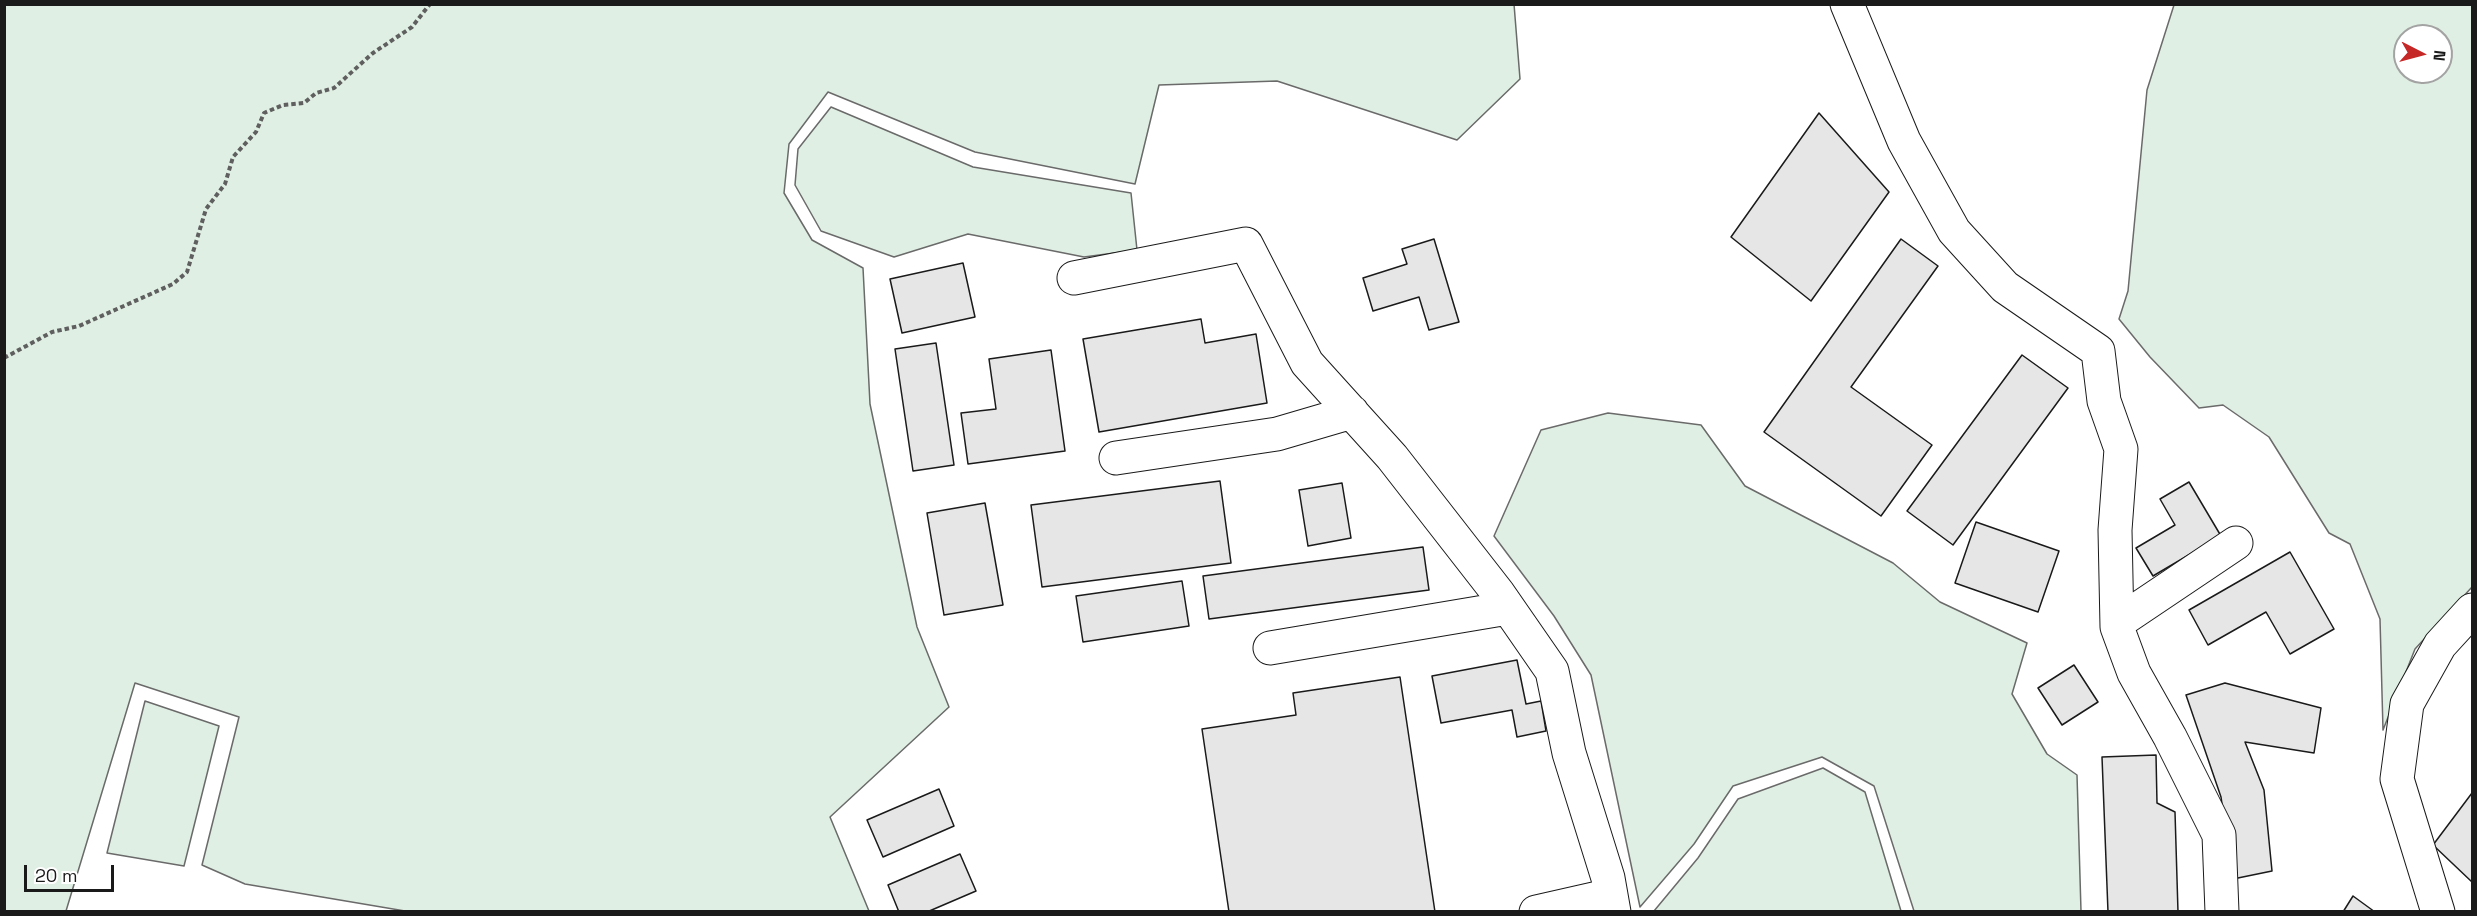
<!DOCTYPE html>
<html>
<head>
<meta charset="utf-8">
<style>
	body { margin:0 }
	#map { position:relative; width:2477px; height:916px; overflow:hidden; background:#fff; font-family:"Space Grotesk",sans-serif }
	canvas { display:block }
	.frame { position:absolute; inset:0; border:6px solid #1a1a1a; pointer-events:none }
	.north { position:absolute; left:2393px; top:24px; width:60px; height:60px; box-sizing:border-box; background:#fff; border:2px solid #a3a3a3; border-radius:50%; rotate:96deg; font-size:16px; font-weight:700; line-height:24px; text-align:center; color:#1a1a1a }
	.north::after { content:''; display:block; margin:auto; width:21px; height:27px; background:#c62828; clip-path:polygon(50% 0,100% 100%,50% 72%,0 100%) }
	.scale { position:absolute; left:24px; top:865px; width:90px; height:27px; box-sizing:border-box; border:3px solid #1a1a1a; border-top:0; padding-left:8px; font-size:18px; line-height:21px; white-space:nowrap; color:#1a1a1a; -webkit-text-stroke:4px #fff; paint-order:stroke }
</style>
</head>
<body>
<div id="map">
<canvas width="2477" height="916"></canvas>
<div class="frame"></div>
<div class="north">N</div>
<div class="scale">20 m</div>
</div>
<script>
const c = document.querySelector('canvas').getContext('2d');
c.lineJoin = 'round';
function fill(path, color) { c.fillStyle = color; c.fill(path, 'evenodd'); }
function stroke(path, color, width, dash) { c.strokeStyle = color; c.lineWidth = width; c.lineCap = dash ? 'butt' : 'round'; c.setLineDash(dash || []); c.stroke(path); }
const green = new Path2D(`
	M5,4H1514L1520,79L1457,140L1277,81L1159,85L1135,184L975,152L828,92L789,144L784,193L812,240L863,268L870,404L917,627L949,707L830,817L869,911H405L245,884L202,865L239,717L135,683L66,911H5Z
	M2174,5H2472V587L2415,649L2383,730L2380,619L2350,544L2329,533L2269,437L2223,405L2199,408L2150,357L2119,319L2128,291L2147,90ZM2405,36H2441V72H2405Z
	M831,107L973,167L1131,193L1137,250L1084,257L968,234L894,257L821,231L795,185L798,149Z
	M1608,413L1701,425L1745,486L1893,563L1940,602L2027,643L2012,694L2047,754L2077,775L2081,911H1914L1874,786L1822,757L1733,786L1694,844L1640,907L1591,675L1554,616L1494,536L1541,430Z
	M145,701L219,726L184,866L107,853Z
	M1823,768L1865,792L1901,911H1654L1698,858L1738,799Z`);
fill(green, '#e0efe3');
stroke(green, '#6a6a6a', 1.5);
const building = new Path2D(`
	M1819,113L1889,192L1811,301L1731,237Z
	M1434,239L1459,322L1429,330L1419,297L1373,311L1363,278L1407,264L1402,249Z
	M1901,239L1938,266L1851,387L1932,445L1881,516L1764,432Z
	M963,263L975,317L902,333L890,279Z
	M1201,319L1205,343L1256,334L1267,403L1099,432L1083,339Z
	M936,343L954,465L913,471L895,349Z
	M1051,350L1065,451L968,464L961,413L996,409L989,359Z
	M2022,355L2068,388L1953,545L1907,511Z
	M1220,481L1231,563L1042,587L1031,505Z
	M2189,482L2221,536L2153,576L2136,548L2175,525L2160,499Z
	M1342,483L1351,538L1308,546L1299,490Z
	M985,503L1003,605L944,615L927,513Z
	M1976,522L2059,551L2038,612L1955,583Z
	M1423,547L1429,590L1209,619L1203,576Z
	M2290,552L2334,629L2290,654L2266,612L2208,645L2189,610Z
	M1182,581L1189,626L1083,642L1076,596Z
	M1517,660L1526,704L1541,701L1546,731L1517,737L1512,710L1441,723L1432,676Z
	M2074,665L2098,702L2062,725L2038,688Z
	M1400,677L1435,912H1229L1202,729L1296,715L1293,693Z
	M2225,683L2321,708L2314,753L2245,742L2264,790L2272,871L2233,879L2221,797L2186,695Z
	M2156,755L2157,803L2175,812L2178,912H2108L2102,757Z
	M939,789L954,826L883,857L867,820Z
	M2472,793V882L2433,845Z
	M960,854L976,891L927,912H899L888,885Z
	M2353,896L2375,912H2343Z`);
fill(building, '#e6e6e6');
stroke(building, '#1a1a1a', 1.5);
const minor = new Path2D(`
	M1847,4L1904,141L1954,231L2005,287L2098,351L2104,401L2121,449L2115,530L2117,627L2134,673L2170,737L2219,835L2222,912
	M1074,278L1246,244L1307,363L1392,457L1498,593L1552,671L1569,753L1608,878L1614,912
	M1116,458L1277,434L1352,412
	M2117,623L2236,543
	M1270,648L1508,608
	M1536,912L1611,895
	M2438,912L2397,779L2407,704L2440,645L2472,610`);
stroke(minor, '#1a1a1a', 35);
stroke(new Path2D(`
	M4,358L52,332L79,326L173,284L187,272L206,209L225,184L233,157L256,132L264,113L283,105L304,103L316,93L334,88L373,53L412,27L430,4`), '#5f5f5f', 4, [4.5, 3]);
stroke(minor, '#fff', 33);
</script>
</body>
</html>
